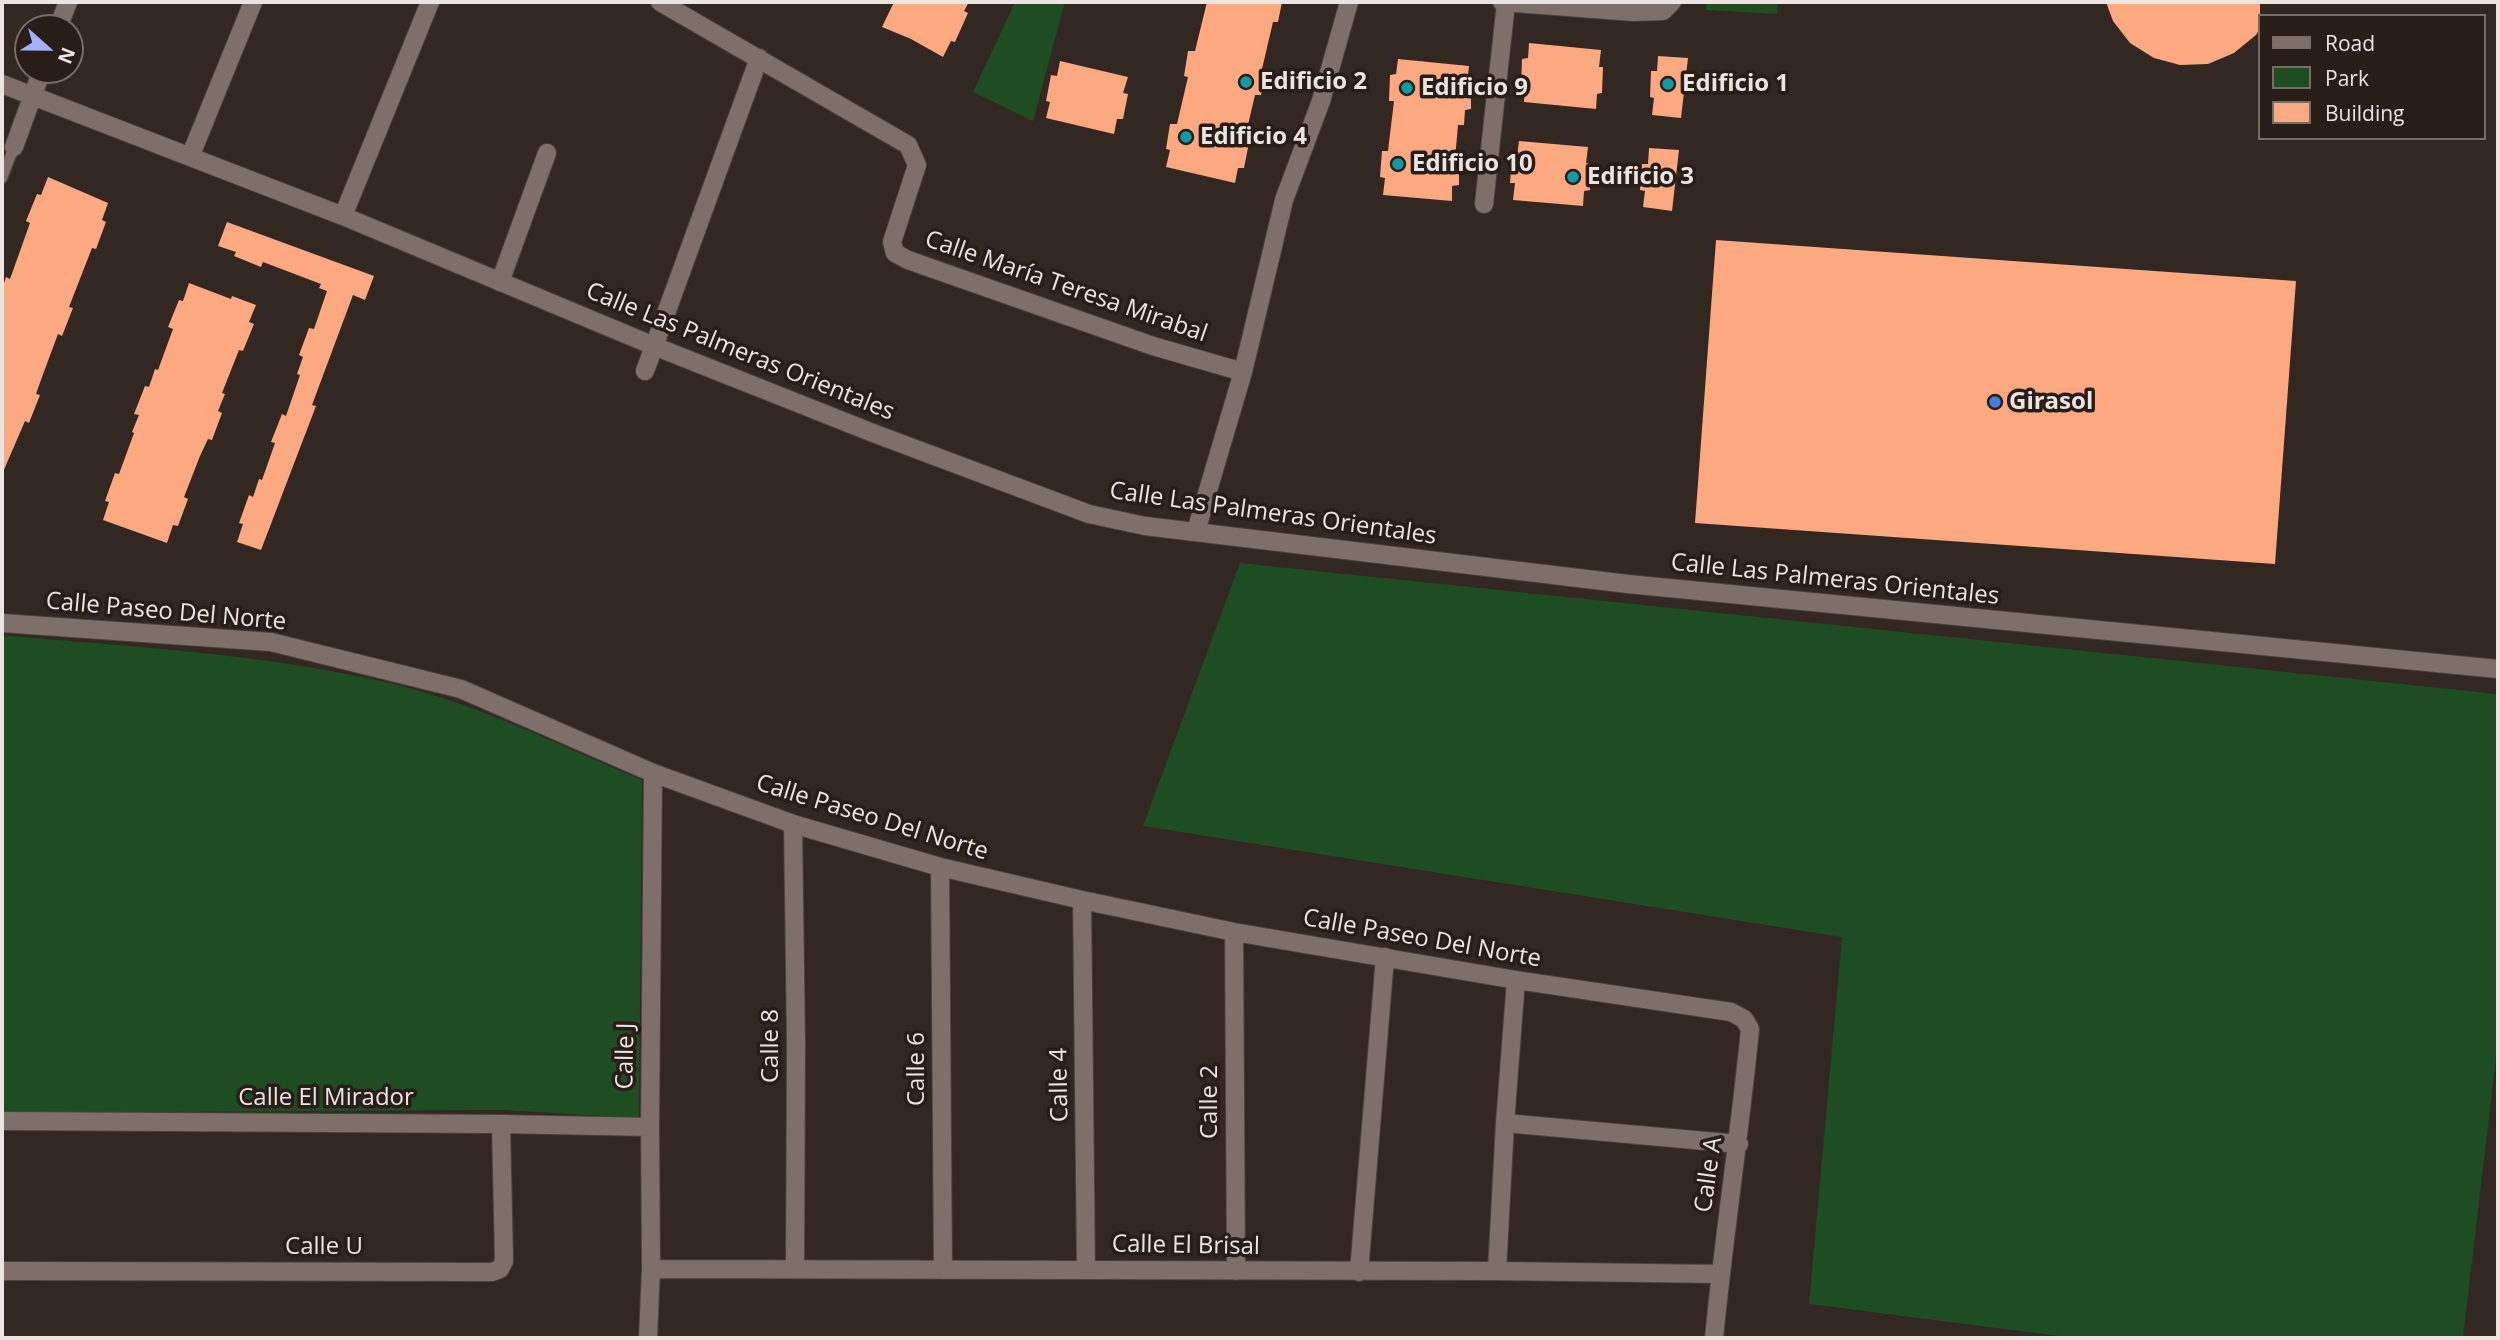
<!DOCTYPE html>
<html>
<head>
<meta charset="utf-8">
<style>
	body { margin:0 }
	#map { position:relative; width:2500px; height:1340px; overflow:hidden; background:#322721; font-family:"Open Sans",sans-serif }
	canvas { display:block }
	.frame { position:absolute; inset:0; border:4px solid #ece4e0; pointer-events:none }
	.legend { position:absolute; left:2258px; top:14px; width:228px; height:126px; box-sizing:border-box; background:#281d17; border:2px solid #766d67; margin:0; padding:9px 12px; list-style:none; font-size:21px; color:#ece4e0 }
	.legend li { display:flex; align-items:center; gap:14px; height:35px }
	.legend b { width:35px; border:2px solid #766d67 }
	.north { position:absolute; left:14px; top:14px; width:70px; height:70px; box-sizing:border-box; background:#281d17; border:2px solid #766d67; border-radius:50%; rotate:111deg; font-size:19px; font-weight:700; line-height:28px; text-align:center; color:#ece4e0 }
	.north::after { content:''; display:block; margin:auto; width:24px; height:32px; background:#a5b1fc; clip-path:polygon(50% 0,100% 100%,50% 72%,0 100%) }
</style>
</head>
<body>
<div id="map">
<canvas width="2500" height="1340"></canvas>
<div class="frame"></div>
<ul class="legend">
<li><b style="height:9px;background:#7e7069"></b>Road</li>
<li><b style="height:19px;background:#1e4c23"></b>Park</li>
<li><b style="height:19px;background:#fca881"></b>Building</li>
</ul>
<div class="north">N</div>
</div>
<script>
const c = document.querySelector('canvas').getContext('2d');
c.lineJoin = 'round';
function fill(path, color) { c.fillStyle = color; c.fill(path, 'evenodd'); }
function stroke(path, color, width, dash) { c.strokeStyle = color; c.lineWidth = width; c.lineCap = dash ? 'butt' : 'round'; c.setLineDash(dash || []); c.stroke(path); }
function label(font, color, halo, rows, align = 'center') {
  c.font = font + ' "Open Sans",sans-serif'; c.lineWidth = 7; c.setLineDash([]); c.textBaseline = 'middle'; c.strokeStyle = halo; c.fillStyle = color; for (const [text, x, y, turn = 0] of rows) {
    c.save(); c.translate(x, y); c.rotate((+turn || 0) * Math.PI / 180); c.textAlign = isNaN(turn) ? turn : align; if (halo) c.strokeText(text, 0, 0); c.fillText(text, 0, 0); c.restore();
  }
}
fill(new Path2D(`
	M1015,2H1065L1033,121L973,92Z
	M1706,2H1778L1777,14L1706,10Z
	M1240,563L2498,694V1041L2463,1338H2075L1809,1304L1842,937L1143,826Z
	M2,635C130,647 259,653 385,682C474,702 558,745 642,780L639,1118L503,1110L2,1113Z`), '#1e4c23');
fill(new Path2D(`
	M894,2H969L964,11L968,13L955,42L951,41L943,57L911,39L882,27Z
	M1207,2H1282L1278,22H1273L1262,69L1266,70L1261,95H1255L1244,142L1249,143L1244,168H1238L1235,183L1166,167L1170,150L1166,149L1170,124H1177L1188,77L1184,76L1188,51H1195Z
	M2106,2H2260V28L2256,35L2234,53L2208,64L2180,65L2154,58L2130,43L2113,21Z
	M1529,43L1601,50L1599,67H1603L1602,93L1597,94L1596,109L1524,102L1525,85H1521L1522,59L1528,58Z
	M1658,56L1688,58L1681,118L1652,115L1654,98L1650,97L1651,71H1657Z
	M1398,59L1469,66L1467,83H1471V109L1465,110L1464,125H1458L1455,159H1459V185L1452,186V201L1383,195L1385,178L1380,177L1382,151H1388L1394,101H1389L1390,75L1396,74Z
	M1060,61L1128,77L1123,93L1128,94L1123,119H1117L1114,134L1046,118L1050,102L1046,101L1051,75L1057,76Z
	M1519,141L1588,147L1586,163L1590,164V190L1584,191L1583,206L1513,200L1515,183H1510L1512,157L1517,156Z
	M1649,148L1679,150L1672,211L1643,207L1645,191L1640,190L1642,164H1648Z
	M48,177L108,203L102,220L106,222L96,249L92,248L69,307L73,308L62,336L58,334L42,377L36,394L40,395L29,423L25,421L3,472L2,289L6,277L10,279L30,223L26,221L37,194L41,195Z
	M227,222L374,276L365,300L353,295L312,405L316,406L261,550L237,542L243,524L239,523L249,495L253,497L259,479L262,480L275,443L271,442L282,414L286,416L300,375L297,374L303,357L299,355L309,328L314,329L327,291L319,288L321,284L263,262L261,267L234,256L236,252L218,246Z
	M1716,240L2296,281L2275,564L1695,523Z
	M189,283L231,299L232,296L256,305L249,322L254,324L243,351L239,350L222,393L225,394L218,411L222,413L212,440L208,439L200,456L184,497L188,499L178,526L173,525L167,543L103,520L109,502L105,501L115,473L119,474L134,433L132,432L139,415L134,414L145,386L149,387L155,369L158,370L173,329L168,327L179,300L183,301Z`), '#fca881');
const lane = new Path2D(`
	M2,178L14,147`);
const street = new Path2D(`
	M660,2L908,145L917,165L892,242L895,253L908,260L1153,346L1243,372
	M1502,2L1634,12L1663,11L1672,2
	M58,28L68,2
	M2,84L343,216L654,346L873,433L1089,514L1145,526L1628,584L2498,669
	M14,147L42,70
	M190,157L253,2
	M1484,204L1506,3
	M343,216L430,2
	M500,282L547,153
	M645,371L759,58
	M1196,531L1243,372L1284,200L1321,101L1349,2
	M2,623L271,642L461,689L653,773L793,824L940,867L1082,900L1234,932L1516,980L1731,1012L1744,1019L1750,1029C1740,1132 1724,1235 1714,1338
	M793,824L796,1044L795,1268
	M940,867L943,1270
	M1082,900L1086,1269
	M1234,932L1236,1271
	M2,1121L501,1124L650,1127
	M1505,1123L1739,1144
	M651,1269L1497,1271L1720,1274
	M2,1271L492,1272L500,1269L504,1261L501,1124
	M1497,1271L1505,1123L1516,980
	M1359,1272L1385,957
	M648,1338L651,1269L650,1127L653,773`);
stroke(lane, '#4c423d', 13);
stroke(street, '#4c423d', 20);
stroke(lane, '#7e7069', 10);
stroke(street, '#7e7069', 18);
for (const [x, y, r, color] of [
	[1246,82,7,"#0f9aa8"],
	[1668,84,7,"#0f9aa8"],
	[1407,88,7,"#0f9aa8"],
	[1186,137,7,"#0f9aa8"],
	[1398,164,7,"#0f9aa8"],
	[1573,177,7,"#0f9aa8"],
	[1995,402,7,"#3f7fe0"]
]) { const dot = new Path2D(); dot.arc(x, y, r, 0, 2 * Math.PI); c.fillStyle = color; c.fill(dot); stroke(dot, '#281d17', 2.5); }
label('bold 24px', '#ece4e0', '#281d17', [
	["Edificio 2",1260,82],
	["Edificio 1",1682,84],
	["Edificio 9",1421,88],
	["Edificio 4",1200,137],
	["Edificio 10",1412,164],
	["Edificio 3",1587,177],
	["Girasol",2009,402]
], 'left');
label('24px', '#ece4e0', '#281d17', [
	["Calle María Teresa Mirabal",1066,287,19],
	["Calle Las Palmeras Orientales",740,352,22],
	["Calle Las Palmeras Orientales",1273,514,8],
	["Calle Las Palmeras Orientales",1835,580,6],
	["Calle Paseo Del Norte",166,612,5],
	["Calle Paseo Del Norte",872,818,17],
	["Calle Paseo Del Norte",1422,939,10],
	["Calle 8",771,1046,-90],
	["Calle J",626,1056,-89],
	["Calle 6",917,1069,-90],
	["Calle 4",1060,1085,-91],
	["Calle El Mirador",326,1098],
	["Calle 2",1210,1102,-90],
	["Calle A",1709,1175,-82],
	["Calle El Brisal",1186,1246,1],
	["Calle U",324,1247]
]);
</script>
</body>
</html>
